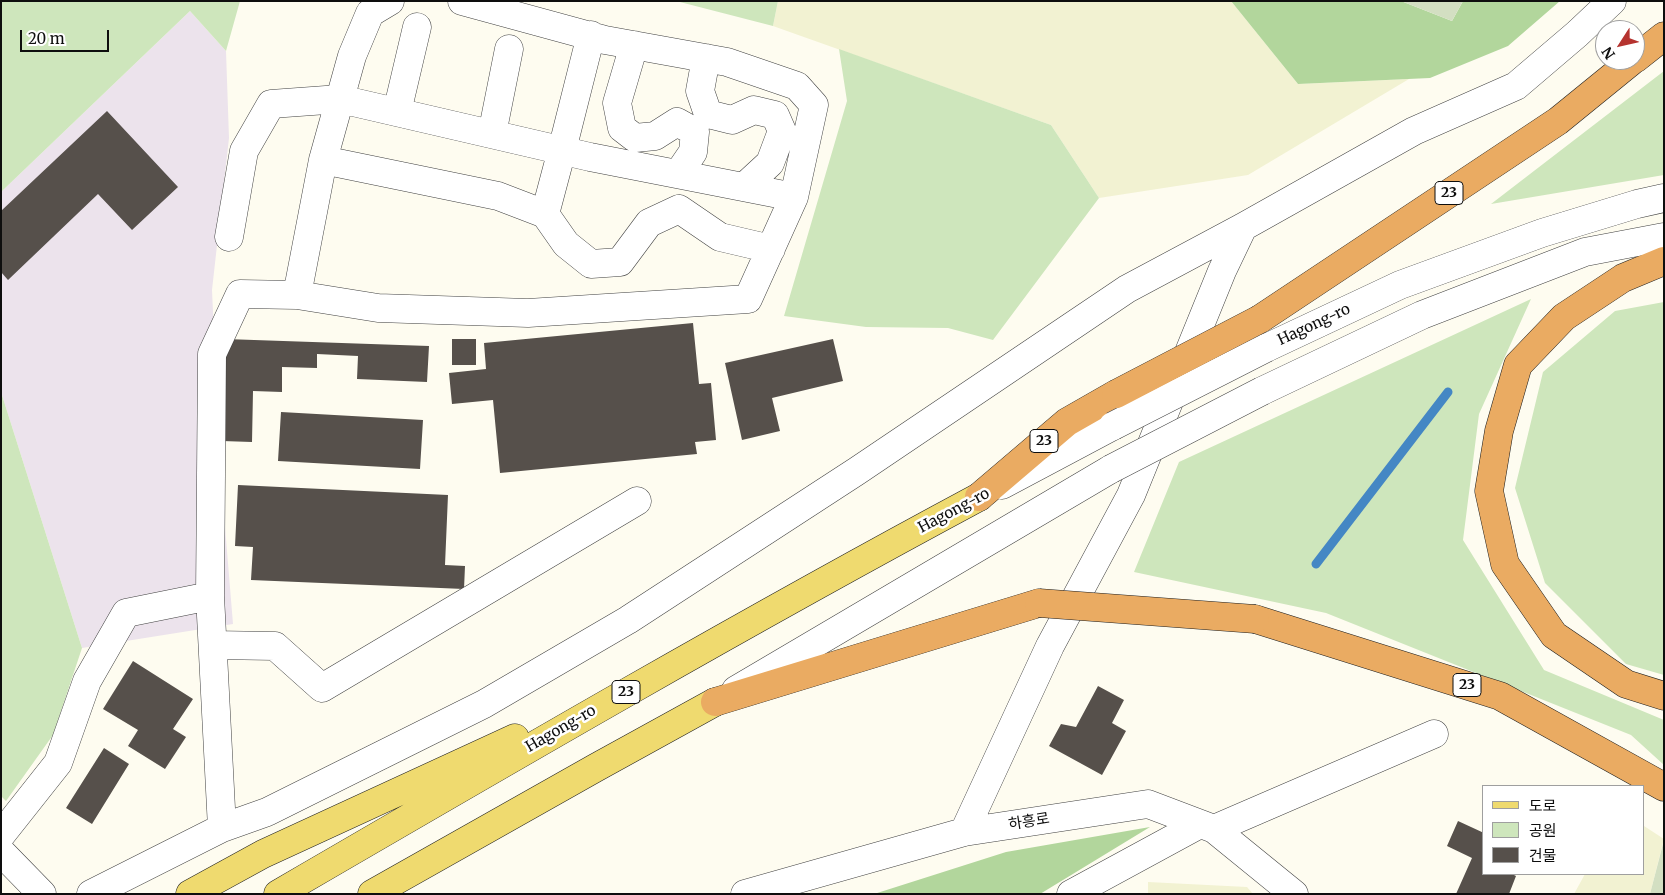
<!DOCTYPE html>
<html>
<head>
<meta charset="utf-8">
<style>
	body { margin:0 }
	#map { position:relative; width:1665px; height:895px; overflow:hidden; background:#fefcf0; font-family:Merriweather,"Noto Sans KR",serif }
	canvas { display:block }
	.frame { position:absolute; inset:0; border:2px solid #0e0e0e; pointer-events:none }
	.legend { position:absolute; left:1482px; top:785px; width:162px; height:90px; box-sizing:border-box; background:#fff; border:1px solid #9f9f9f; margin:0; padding:6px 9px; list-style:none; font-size:15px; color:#0e0e0e }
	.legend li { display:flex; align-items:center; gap:10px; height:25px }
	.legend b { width:25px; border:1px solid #9f9f9f }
	.north { position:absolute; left:1595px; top:20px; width:50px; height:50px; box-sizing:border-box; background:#fff; border:1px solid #9f9f9f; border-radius:50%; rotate:235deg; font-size:14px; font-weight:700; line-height:20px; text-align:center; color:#0e0e0e }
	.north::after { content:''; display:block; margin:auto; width:18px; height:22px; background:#b5332f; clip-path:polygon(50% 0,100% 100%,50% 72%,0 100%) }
	.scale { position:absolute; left:20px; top:30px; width:89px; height:22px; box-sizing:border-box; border:2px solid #0e0e0e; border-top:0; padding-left:6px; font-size:15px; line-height:18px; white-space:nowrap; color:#0e0e0e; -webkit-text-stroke:4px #fff; paint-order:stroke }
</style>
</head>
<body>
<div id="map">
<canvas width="1665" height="895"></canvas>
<div class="frame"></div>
<ul class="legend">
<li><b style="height:6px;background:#efda6f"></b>도로</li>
<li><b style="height:14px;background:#cee6bc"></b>공원</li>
<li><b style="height:14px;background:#56504b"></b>건물</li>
</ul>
<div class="north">N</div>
<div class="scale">20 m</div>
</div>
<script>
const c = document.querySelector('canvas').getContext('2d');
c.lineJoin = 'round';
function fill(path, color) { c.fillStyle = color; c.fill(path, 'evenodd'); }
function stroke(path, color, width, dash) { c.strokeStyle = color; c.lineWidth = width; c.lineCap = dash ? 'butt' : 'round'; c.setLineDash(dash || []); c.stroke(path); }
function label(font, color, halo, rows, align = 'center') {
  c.font = font + ' Merriweather,"Noto Sans KR",serif'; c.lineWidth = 5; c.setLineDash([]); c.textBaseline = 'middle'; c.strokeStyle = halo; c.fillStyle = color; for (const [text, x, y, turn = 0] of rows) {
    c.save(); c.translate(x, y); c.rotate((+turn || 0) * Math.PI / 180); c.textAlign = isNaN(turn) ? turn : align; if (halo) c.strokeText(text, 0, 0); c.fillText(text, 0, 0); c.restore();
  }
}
fill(new Path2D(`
	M190,11L226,51L229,138L212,290L220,466L233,624L82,648L1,392V287L2,286L1,285V192Z`), '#ece3ec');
fill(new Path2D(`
	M778,1H1231L1298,84L1409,79L1248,175L1099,198L1051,125L773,26Z
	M1644,826L1664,839L1650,894H1574L1585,874H1644Z
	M1148,882L1247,887L1253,894H1148Z`), '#f2f2d2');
fill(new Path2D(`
	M1,1H240L226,51L190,11L1,192Z
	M676,1H778L773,26Z
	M839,49L1051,125L1099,198L993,340L948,328L866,327L784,316L847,101Z
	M1664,71V175L1491,204Z
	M1531,299L1479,414L1463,540L1544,670L1664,720V765L1631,735L1326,613L1134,572L1179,462Z
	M1664,302V675L1626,664L1545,583L1515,488L1543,372L1615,311Z
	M1,392L82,648L53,735L6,801L1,796Z`), '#cee6bc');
fill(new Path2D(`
	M1231,1H1401L1452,21L1463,1H1560L1508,46L1430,78L1298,84Z
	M1150,827L1040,894H874L1006,852Z`), '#b2d69c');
fill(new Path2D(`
	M1401,1H1463L1452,21Z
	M1664,840V894H1650Z`), '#d3dfc2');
stroke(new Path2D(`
	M1316,564L1448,392`), '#4487c4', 9);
fill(new Path2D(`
	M107,111L178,187L132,230L98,194L8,280L1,272V211Z
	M693,323L699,384L711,383L716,440L695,442L697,454L500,473L493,400L452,404L449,373L486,369L484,343Z
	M225,339L429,346L427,382L357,379L358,356L317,354V368L282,367V392L253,391L252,442L222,441Z
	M452,339H476V365H452Z
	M833,339L843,381L772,398L780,431L742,440L725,363Z
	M281,412L423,420L420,469L278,461Z
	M238,485L448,495L445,565L465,566L464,589L251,580L253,547L235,546Z
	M133,661L193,699L173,729L186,737L165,769L128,746L138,730L103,709Z
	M1098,686L1124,700L1112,723L1126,731L1102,775L1049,746L1061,724L1076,727Z
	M104,748L129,764L92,824L66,808Z
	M1458,821L1484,833V874H1512L1516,876L1509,894H1456L1472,858L1447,846Z`), '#56504b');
const minor = new Path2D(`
	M634,45L617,103L622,128L635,138L655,136L677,122L695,132L693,152L678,174
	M706,58L700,91L708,114L732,120L754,110L775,115L782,131L770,163L744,187
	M397,112L417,27
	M492,134L509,49
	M323,160L498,196L545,214L566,244L591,264L620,262L649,223L679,209L720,237L771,249
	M545,214L562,150L591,35
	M229,237L244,151L271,104L340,99L590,157L794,197L814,105L797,86L727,62L605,40L462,1
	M297,295L323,160L352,56L370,13L390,1
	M1266,348L1400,285L1542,233L1637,204L1664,198
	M1262,391L1422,315L1585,252L1664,237
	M1002,485L1113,426
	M213,645L275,646L322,688L637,501
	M736,690L1111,469
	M222,828L210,596L212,354L240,294L297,295L378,308L528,313L748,299L794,197
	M1214,829L1434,734
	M964,832L1050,646L1131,495L1222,271L1243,227
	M1,835L58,763L87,681L126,613L210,596
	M1,852L42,894
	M91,894L222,828L267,812L484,704L628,620L857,471L1127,289L1243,227L1414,131L1516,86L1577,34L1612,1
	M745,894L964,832L1148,804L1214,829L1294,894
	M1071,894L1200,824`);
const major = new Path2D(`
	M190,894L263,854L515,738
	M278,894C510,759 742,624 979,497
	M372,894L597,767L715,702`);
const highway = new Path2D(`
	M1635,59L1664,36
	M1664,261L1623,278L1564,317L1518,365L1499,431L1489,491L1505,564L1554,635L1626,684L1664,696
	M1260,319L1558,121L1633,60
	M979,497L1067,422L1116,394
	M1255,619L1500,696L1664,787
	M715,702L1039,603`);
stroke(minor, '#414141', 29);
stroke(major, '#1f1f1f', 29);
stroke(highway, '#1f1f1f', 29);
stroke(minor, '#fff', 28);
stroke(major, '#efda6f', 28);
stroke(highway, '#eaab62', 28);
const minorBridge = new Path2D(`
	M1113,426L1266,348
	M1111,469L1262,391`);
const highwayBridge = new Path2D(`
	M1116,394L1260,319
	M1039,603L1255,619`);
stroke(minorBridge, '#414141', 29, []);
stroke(highwayBridge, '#1f1f1f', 29, []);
stroke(minorBridge, '#fff', 28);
stroke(highwayBridge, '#eaab62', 28);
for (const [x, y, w] of [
	[1449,193,28],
	[1044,441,28],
	[1467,685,28],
	[626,692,28]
]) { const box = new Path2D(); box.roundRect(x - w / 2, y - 11.5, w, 23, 4); c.fillStyle = '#fff'; c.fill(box); stroke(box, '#0e0e0e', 1); }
label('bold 14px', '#0e0e0e', null, [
	["23",1449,193],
	["23",1044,441],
	["23",1467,685],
	["23",626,692]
]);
label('15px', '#0e0e0e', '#fff', [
	["Hagong-ro",1314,325,-25],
	["Hagong-ro",954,511,-28],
	["Hagong-ro",561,729,-30],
	["하흥로",1029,822,-9]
]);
</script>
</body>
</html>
